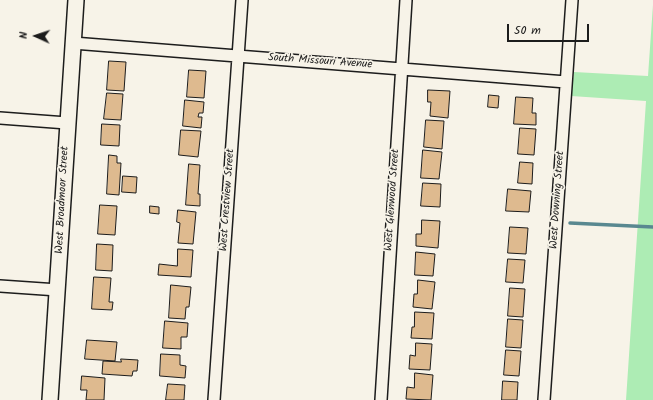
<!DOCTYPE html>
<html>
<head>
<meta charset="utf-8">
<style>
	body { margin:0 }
	#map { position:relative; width:653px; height:400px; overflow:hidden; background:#f7f3e8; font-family:Kalam,sans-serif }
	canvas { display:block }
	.north { position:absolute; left:16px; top:16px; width:40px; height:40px; -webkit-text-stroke:3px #f7f3e8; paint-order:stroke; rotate:273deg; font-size:11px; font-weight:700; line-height:16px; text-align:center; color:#1c1c1c }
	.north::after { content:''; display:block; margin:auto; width:14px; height:18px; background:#1c1c1c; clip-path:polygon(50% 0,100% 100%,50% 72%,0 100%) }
	.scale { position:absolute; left:507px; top:24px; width:82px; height:18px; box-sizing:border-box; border:2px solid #1c1c1c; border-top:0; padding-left:5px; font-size:12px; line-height:14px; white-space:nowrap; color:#1c1c1c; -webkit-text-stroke:3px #f7f3e8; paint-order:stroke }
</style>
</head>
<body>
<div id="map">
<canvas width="653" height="400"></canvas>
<div class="north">N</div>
<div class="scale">50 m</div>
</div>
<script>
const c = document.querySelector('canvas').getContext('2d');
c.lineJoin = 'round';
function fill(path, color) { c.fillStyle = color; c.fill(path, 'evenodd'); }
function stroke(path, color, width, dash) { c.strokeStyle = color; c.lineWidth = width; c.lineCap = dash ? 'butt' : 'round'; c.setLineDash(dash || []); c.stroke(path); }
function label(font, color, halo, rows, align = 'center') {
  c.font = font + ' Kalam,sans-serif'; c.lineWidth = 3.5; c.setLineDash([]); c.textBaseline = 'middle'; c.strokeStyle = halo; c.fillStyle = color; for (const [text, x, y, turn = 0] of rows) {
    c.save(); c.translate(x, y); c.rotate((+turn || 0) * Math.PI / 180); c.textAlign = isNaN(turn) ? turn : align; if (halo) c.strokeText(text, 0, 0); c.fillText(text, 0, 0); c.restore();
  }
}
fill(new Path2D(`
	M653,5V400H626L646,101L571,96L574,72L648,76Z`), '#adecb4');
stroke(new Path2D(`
	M570,223L653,227`), '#598890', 3.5);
const building = new Path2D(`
	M109,61L126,62L124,91L107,90Z
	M189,70L206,71L204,98L187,97Z
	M428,90L450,91L448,118L430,116L431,102H428Z
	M107,93L123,94L121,120L104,119Z
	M489,95L499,96L498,108L488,107Z
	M516,97L533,98L532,113H536V125L514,124Z
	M185,100L204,102L203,113H199L198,117H202L201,128L183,126Z
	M426,120L444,121L442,149L424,147Z
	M102,124L120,125L119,146L101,145Z
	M520,128L536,129L534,155L518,154Z
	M181,130L201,131L198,157L179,155Z
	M423,150L442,152L439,179L421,178Z
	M109,155L117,156V163H121L119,195L107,194Z
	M520,162L533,163L532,184L518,183Z
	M189,164L200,165L198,194H200V206L186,205Z
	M123,176L137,177L136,193L122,192Z
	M423,183L441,184L440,207L421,206Z
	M508,189L531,191L529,212L506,211Z
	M100,205L117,206L115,235L98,234Z
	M150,206L159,207V214L150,213Z
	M178,210L196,212L193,244L178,243L180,223L177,222Z
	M422,220L440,221L438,248L416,246V234H421Z
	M510,227L528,228L526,254L508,253Z
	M97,244L113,245L112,271L96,270Z
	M178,249L193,250L191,277L158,275L159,264L177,266Z
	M416,252L435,254L433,276L415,275Z
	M508,259L525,260L523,283L506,282Z
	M94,277L111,278L109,302H113L112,310L92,309Z
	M418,280L435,282L432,309L413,307L414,294H417Z
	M171,285L191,287L189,307H186L185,319L169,318Z
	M510,288L525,289L523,317L508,316Z
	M415,312L434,313L432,339L411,338L412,327H414Z
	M508,319L523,320L521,348L506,347Z
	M165,321L188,323L187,337H181V349L163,348Z
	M87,340L117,342L115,361L85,359Z
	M416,343L432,344L430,370L409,369L410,355L415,356Z
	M506,350L521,351L519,376L504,375Z
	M161,354L180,355V365L186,366L185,378L160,376Z
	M121,359L138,360L137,371H133L132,376L102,374L103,361L121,362Z
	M415,373L433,375L431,400L406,399L407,387L414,388Z
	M82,376L105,378L104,400H86L87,390H81Z
	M503,381L518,382L517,400H502Z
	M168,384L185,385L184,400H166Z`);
fill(building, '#deba8f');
stroke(building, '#1c1c1c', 1);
const street = new Path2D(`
	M73,43L566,82
	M0,118L67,123
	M0,286L58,290
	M214,400L242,0
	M381,400L406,0
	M544,400L572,0`);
const secondary = new Path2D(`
	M50,400L76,0`);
stroke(street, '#1c1c1c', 14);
stroke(secondary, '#1c1c1c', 18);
stroke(street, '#f7f3e8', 11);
stroke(secondary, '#f7f3e8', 15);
label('11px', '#1c1c1c', '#f7f3e8', [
	["South Missouri Avenue",320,62,4],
	["West Broadmoor Street",63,200,-87],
	["West Crestview Street",228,200,-86],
	["West Glenwood Street",393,200,-86],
	["West Downing Street",558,200,-86]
]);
</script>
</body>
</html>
